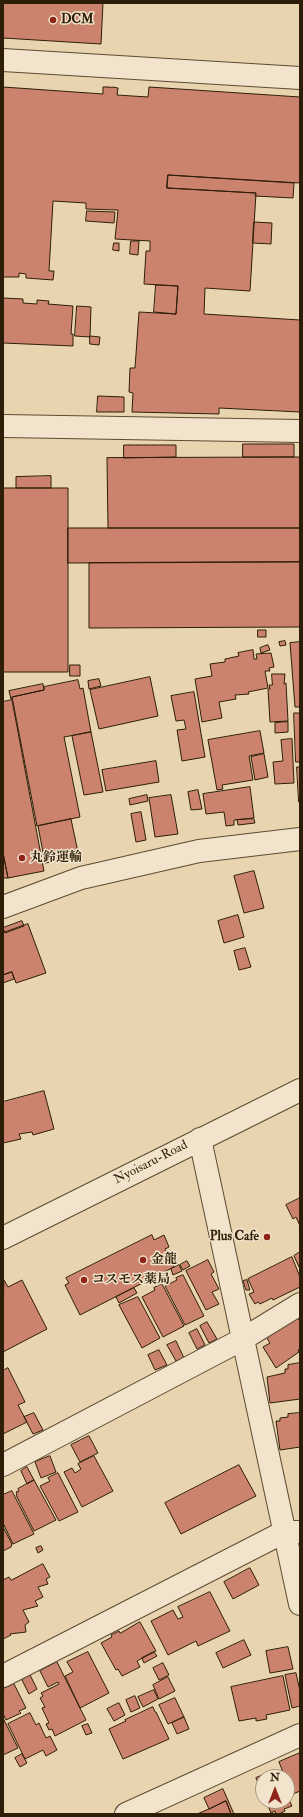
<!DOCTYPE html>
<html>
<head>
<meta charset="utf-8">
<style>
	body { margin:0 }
	#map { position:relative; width:303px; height:1817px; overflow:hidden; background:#e9d4b0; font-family:"IM FELL Double Pica",serif }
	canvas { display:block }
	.frame { position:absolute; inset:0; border:4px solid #2e1e07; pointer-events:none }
	.north { position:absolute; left:255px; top:1769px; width:40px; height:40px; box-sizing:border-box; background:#f1e3cc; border:1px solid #a3947d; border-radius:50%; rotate:0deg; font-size:11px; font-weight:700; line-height:16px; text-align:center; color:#2e1e07 }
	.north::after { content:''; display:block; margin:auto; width:14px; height:18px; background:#8f2418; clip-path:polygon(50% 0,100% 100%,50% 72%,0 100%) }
</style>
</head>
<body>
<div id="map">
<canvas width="303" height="1817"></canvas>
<div class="frame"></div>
<div class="north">N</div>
</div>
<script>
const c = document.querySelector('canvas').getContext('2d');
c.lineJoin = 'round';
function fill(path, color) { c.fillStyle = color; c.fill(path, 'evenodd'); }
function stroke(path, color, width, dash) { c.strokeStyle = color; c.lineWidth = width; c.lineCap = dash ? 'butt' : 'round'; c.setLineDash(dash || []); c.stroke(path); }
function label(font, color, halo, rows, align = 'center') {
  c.font = font + ' "IM FELL Double Pica","Noto Serif JP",serif'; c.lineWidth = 3; c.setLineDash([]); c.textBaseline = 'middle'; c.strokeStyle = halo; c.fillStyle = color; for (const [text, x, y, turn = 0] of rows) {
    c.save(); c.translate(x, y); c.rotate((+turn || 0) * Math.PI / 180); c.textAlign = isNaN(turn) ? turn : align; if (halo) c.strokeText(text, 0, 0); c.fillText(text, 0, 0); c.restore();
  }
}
const building = new Path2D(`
	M3,3H103L101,44L3,38Z
	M3,87L103,94V87H110V88L112,87L118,88L117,95L148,97L149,87L300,97V183L168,175L167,188L256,193L250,291L205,288L204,314L300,320V412L219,408V414L132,412L133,393L129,392L130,368H135L139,312L176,314L178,286L144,284L146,251H150V241L115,239L118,210L86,209V203L53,201L49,271H54L53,280L26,278V274L19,273V277H3Z
	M168,175L294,183L293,198L255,196L256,193L167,188Z
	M87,211L115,212L114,223L86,221Z
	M254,222L272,223L271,244L253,243Z
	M131,241H139L138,255L130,254Z
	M114,243H119V251L113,250Z
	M156,285L178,286L176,314L154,312Z
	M3,298L23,299V303L37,304V300L49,301L48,304L73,306L71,334H73V346L3,343Z
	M77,306L91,307L90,337L75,336Z
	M90,336L100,337L99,345L90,344Z
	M98,396L124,397V412H97Z
	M243,444H294V457H243Z
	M124,445H176V457L124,458Z
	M294,457H300V528H108L107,458Z
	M51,476V488H16V477Z
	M3,488H68V672H3Z
	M68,528H300V562L68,563Z
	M300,562V627L89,628V563Z
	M258,630H266V637H258Z
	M285,641L286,645L280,646L279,642Z
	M300,642V707H295L290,643Z
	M268,645L270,650L261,653L260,648Z
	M253,650L254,659H257L256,654L271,653L274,667L269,668L270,671H265L268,688L248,692L249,694L235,695L236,699L219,702L222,718L202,722L195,679L212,676L210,664L225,662V659L239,656L238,653Z
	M70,665H80V676H70Z
	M272,674H285L284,684L286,683L288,721L270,722L268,689H270L269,685H272Z
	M150,677L158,716L99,729L90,690Z
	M99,679L101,686L89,689L88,681Z
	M78,680L80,689L83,688L91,732L64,737L80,817L37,826L12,697L44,690V687Z
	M43,684L44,690L12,697L11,699L9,691Z
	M194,692L205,757L182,761L177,730L186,729L184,720L176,721L171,696Z
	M12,700L44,871L8,878L3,853V702Z
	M294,713H300V762H296Z
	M288,722V732L275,733V723Z
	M260,731L264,753L249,756L253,780L222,785L223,789L217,790L208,740Z
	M91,732L103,792L84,795L72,736Z
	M292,739L294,783L275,784L273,762L283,761L281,740Z
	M264,754L268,777L255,780L251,757Z
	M156,761L159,782L106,791L102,770Z
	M297,767H300V802H299Z
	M250,787L254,818L234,820V825L226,826L224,812L206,814L203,794Z
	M198,790L202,809L191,810L188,792Z
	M147,795L148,801L130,805L129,799Z
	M171,795L178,834L155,837L149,798Z
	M141,812L146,840L136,842L131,814Z
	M71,819L79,857L45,863L38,826Z
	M254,819L255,823L238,825L237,820Z
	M3,853L8,878H3Z
	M254,871L264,908L244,913L234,876Z
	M238,915L244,937L224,943L218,921Z
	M22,921L24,926L5,933L3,928Z
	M28,924L46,973L16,983L12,972L3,975V933Z
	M245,948L251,967L239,970L234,951Z
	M12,972L14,979L3,983V975Z
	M44,1091L54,1129L33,1135L32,1132L19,1134L21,1139L3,1143V1102Z
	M300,1198V1226L296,1217L293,1219L286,1205Z
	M152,1235L154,1240L164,1235L169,1247L165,1249L167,1252L171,1251L177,1261L172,1263L174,1267L80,1315L65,1285L69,1283L66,1278Z
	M300,1252V1269L294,1256Z
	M292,1257L300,1277V1287L273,1300L272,1298L260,1304L258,1302L255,1304L249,1294L254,1292L248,1279Z
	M208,1260L214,1272L211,1274L219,1289L212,1292L219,1304L206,1310L186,1271Z
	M187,1261L190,1266L183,1270L180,1265Z
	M179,1265L182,1271L173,1275L171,1269Z
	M183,1275L204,1316L185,1325L165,1286L177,1280L176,1278Z
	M4,1280L8,1287L22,1280L47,1329L3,1352Z
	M247,1280L250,1290H246L243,1281Z
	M162,1284L184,1326L163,1337L142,1297L155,1290L154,1288Z
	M134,1288L137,1293L119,1303L116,1297Z
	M138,1297L160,1338L142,1348L119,1305Z
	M297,1317L300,1321V1349L298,1350L299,1352L276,1368L263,1347L270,1343L266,1337Z
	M207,1322L217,1339L209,1343L200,1326Z
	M197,1329L205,1345L197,1349L189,1333Z
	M176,1341L184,1358L176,1361L167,1345Z
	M159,1350L167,1365L155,1370L148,1355Z
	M300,1363V1399L270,1403L267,1377L285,1373V1369H288V1365Z
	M8,1368L25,1402L18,1405L27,1422L3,1434V1371Z
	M34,1413L43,1430L33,1434L24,1417Z
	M300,1413V1447L280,1450L276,1421H280V1418L288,1417V1414Z
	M89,1436L98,1453L80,1462L71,1445Z
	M50,1456L56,1472L41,1478L35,1462Z
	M94,1456L113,1491L82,1507L64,1472L72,1468L75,1473L81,1469L78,1464Z
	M239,1465L256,1496L181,1534L165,1503Z
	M27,1467L34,1480L27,1484L21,1471Z
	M58,1473L78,1512L59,1521L40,1486L50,1481L48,1478Z
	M34,1480L56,1520L34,1531L16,1495L17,1494L16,1492L19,1491L18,1489Z
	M12,1491L34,1534L13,1544L3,1523V1495Z
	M3,1527L12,1544L11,1547L3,1551Z
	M41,1546L43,1550L38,1553L36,1548Z
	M43,1564L50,1577L46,1579L48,1584L38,1587L43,1597L35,1601L38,1606L23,1610L29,1622L25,1625L26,1632L10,1634L11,1635L3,1639V1580L9,1577L11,1580Z
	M250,1568L259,1585L233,1599L224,1582Z
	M210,1592L230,1631L198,1646L196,1641L168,1655L151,1621L173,1610L178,1619L183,1617L178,1607Z
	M140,1622L156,1651L137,1661L140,1667L122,1676L118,1669L116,1670L101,1643L112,1637L111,1635L119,1631L120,1633Z
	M244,1640L251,1655L223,1668L216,1653Z
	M288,1647L293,1669L270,1673L266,1651Z
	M88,1652L109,1693L80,1708L65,1676L73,1672L67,1662Z
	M154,1652L157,1656L144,1663L142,1658Z
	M57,1662L86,1720L55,1736L52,1729L49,1730L46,1724L49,1723L42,1708L45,1707L40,1698L43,1696L41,1693L59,1684L58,1682L48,1687L40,1671Z
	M163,1663L169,1675L159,1680L153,1668Z
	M296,1673L300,1691V1706L292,1708L285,1675Z
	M30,1675L37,1689L29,1694L22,1680Z
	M283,1676L290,1710L266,1715L267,1719L256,1721V1718L239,1721L231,1687Z
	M168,1677L175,1691L159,1699L153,1685Z
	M14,1684L26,1708L19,1711L21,1713L6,1720L3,1714V1689Z
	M154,1690L158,1699L143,1707L138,1697Z
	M135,1696L140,1708L131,1712L126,1700Z
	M175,1698L184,1717L168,1724L159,1705Z
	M119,1703L125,1715L114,1721L107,1709Z
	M153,1707L155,1712H156L169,1739L123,1759L109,1729L126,1721L125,1720Z
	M30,1713L36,1725L39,1723L46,1738L50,1736L57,1750L46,1756L43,1750L25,1759L8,1724Z
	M184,1717L189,1729L177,1734L172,1723Z
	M3,1718L18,1748L3,1755Z
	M88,1724L92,1733L86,1735L82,1726Z
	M300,1753V1791L293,1794L287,1777H285L279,1762Z
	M22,1754L27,1763L20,1767L15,1758Z
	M270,1772L272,1777H263V1794L256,1778Z
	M223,1789L234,1814H231L226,1801L209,1809L204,1798Z
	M287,1796L292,1806L284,1809L285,1811L279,1814H276L275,1811L271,1813L266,1801H287Z
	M226,1801L231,1814H197L209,1809Z`);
fill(building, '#cc836e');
stroke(building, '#2e1e07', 1);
const minor = new Path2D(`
	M3,60L300,78
	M3,426L300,431
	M3,907L81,878L199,851L300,839
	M200,1139L300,1604
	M3,1238L300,1090
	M3,1465L243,1339L300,1304
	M3,1676L284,1532H300
	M126,1814L300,1735`);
stroke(minor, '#5d4c31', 24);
stroke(minor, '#f1e3cc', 22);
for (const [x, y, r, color] of [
	[53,20,4,"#8f2418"],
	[22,858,4,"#8f2418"],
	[267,1237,4,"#8f2418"],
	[143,1260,4,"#8f2418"],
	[84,1280,4,"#8f2418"]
]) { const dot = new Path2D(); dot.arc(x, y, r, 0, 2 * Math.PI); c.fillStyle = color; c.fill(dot); stroke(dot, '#f1e3cc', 1.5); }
label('bold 13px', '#2e1e07', '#f1e3cc', [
	["DCM",61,20],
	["丸鈴運輸",30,858],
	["Plus Cafe",259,1237,"right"],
	["金龍",151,1260],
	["コスモス薬局",92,1280]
], 'left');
label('13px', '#2e1e07', '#f1e3cc', [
	["Nyoisaru-Road",151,1163,-27]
]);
</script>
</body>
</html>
